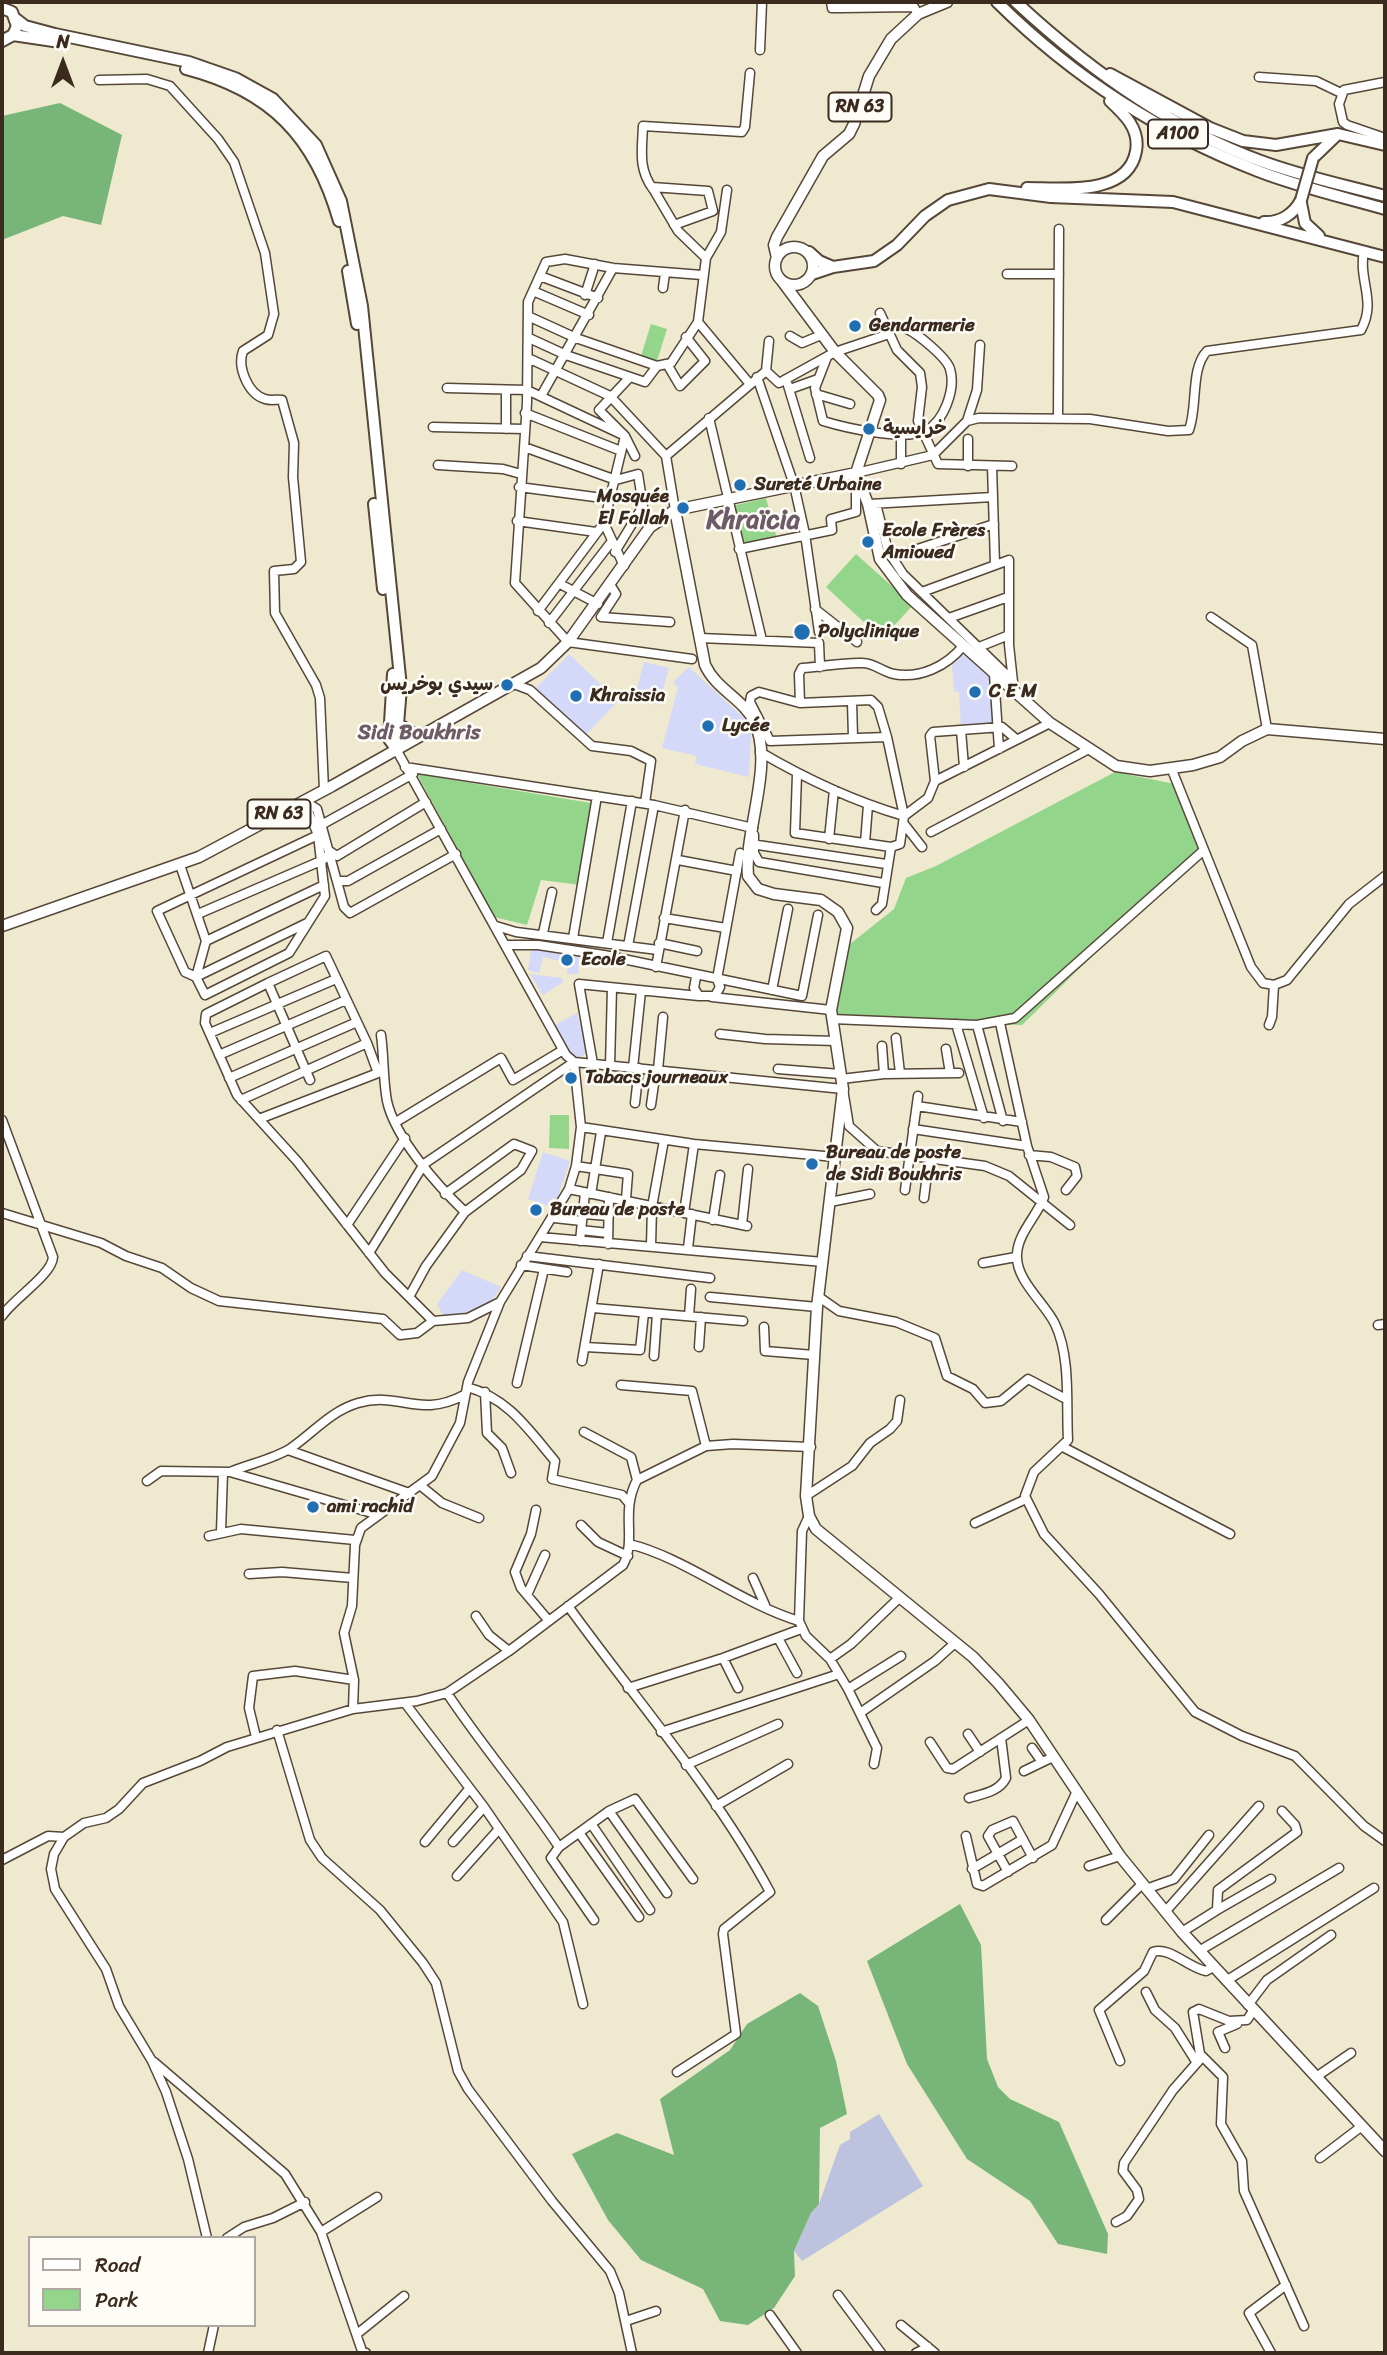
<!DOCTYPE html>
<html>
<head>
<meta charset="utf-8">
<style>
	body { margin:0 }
	#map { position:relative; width:1387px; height:2355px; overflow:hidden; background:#efe9cf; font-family:Sriracha,sans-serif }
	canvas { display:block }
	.frame { position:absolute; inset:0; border:4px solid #3b2a1e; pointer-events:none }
	.legend { position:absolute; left:28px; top:2236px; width:228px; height:91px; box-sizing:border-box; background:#fdfcf7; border:2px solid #afa8a0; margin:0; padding:9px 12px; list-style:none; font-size:21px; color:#3b2a1e }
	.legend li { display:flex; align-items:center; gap:14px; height:35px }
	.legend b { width:35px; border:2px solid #afa8a0 }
	.north { position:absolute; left:28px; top:28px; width:70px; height:70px; -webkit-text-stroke:5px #fdfcf7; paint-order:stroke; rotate:0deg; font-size:19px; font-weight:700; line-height:28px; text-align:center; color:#3b2a1e }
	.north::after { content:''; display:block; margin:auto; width:24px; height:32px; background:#3b2a1e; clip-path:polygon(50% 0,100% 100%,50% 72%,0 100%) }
</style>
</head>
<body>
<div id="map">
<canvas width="1387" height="2355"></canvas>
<div class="frame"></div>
<ul class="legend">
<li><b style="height:9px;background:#fff"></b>Road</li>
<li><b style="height:19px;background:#94d58c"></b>Park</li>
</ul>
<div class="north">N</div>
</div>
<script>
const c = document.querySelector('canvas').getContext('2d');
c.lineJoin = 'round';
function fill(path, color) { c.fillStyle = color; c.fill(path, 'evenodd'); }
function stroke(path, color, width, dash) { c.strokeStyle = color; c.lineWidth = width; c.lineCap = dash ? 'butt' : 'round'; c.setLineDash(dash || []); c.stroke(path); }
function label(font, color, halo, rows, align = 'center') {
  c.font = font + ' Sriracha,"Playpen Sans Arabic",sans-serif'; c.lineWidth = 5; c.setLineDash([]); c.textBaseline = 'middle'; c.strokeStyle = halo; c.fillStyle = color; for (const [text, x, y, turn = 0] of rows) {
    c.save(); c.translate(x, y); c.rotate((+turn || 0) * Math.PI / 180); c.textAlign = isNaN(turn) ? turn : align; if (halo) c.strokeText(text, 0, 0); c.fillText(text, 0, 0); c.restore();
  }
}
fill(new Path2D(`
	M569,654L618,701L584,737L534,690Z
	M964,654L993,680L997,724L961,729L959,692L954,691L952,665Z
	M644,662L669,668L659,705L634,699Z
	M689,667L746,720L751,733L749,777L695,764L697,756L662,748L678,688L673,682Z
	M532,945L579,951L578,974H567L568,963L543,957L539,973L528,970Z
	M530,974L561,978L563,982L543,995Z
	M577,1013L587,1052L579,1059L570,1057L555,1025Z
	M543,1152L570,1161L557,1199L552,1198L549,1206L528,1199Z
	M462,1270L501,1287L490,1303L469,1313L443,1315L437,1304Z`), '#d4d8f9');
fill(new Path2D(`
	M879,2114L923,2186L802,2261L794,2251L811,2213L819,2204L840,2145L850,2139V2132Z`), '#bdc3de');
fill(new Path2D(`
	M651,324L667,329L657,361L641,356Z
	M766,498L777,539L740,546L732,506Z
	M856,554L913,605L882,639L826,587Z
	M1115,772L1175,784L1202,848L1022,1025L832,1019L845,948L894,909L906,878L936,866Z
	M417,774L597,804L581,885L541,880L527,925L494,917Z
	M550,1115H569V1149L549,1148Z`), '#94d58c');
fill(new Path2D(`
	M60,103L122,135L101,225L63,216L2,240V116Z
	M960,1904L981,1945L987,2059L998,2087L1010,2099L1059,2122L1108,2234L1107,2254L1058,2244L1030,2201L967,2159L907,2064L867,1961Z
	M800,1993L818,2006L836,2061L847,2114L820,2128L819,2204L811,2213L794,2251L795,2276L774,2308L748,2325L720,2321L703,2289L641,2260L608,2220L572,2154L617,2133L674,2155L660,2099L730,2050L747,2024Z`), '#77b678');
const minor = new Path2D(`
	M831,2L832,8H842L914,7L918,14
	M760,50L762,2
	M1259,77L1316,81L1341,93
	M99,80L147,79L170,86L218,139L234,162L265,253L274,314L268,335L243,351C237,367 248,394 265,399C271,401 277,399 282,400L294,443L293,477L301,562L294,569L274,571L275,613L316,685L320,698L324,790
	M1385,82L1344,90L1339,104L1343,122L1347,125L1385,138
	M652,187L708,191L713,211L674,225
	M652,187L678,231L706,258
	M653,189C638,169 642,150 643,126L742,132L745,127L750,73
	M727,190L721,232L706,258L698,322L749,383
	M1007,274H1059
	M540,276L598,298
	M663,288L665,273
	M533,291L589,315
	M585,295L595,264
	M880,313L897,350L920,373L922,387L918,421L938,464L1012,466
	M530,317L576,338L657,366
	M790,336L802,343L821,335
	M529,338L566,355L645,382L657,366L671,363L698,322
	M827,357L815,388L823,421C846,428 903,441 925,431C944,422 956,389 950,369C947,358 918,334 907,329
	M528,358L610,396L666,456
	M667,364L680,386L705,361L686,337
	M766,371L769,341
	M630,377L599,410L625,436L635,456
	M757,377L794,485L805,534L819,632
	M786,379L810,458
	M447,388L527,390L625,436L604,523L538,611
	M790,389L818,379
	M506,390V429
	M816,394L850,404
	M541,396L613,268
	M525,413L621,451
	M709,418L762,640
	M1058,418L1059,229
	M967,421L977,390L980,345
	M433,427L525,429
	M901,434V464
	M968,439V466
	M524,447L616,480L638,474L643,506L615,552
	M438,465L503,469L521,474
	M992,466L995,565
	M519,487L610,499
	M870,504L993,497
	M876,504L888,551L903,574L1013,681
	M675,510L666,456L766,371L779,383L835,352L889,334
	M517,521L596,532
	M604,523L624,566
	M739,549L832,530L831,519L856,512V473L933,455L967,421L979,418L1090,419L1168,431L1189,430C1198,406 1190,369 1207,351L1361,330C1377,301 1358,281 1364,251
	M893,557L994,524
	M560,584L598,604
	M611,586L616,594L601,617L670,622
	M922,592L1009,560V645L1013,682
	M815,609L857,642
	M1211,617L1252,645L1267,729
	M949,618L1008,597
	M549,623L612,541
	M700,638L819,643L820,667
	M979,647L1009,635
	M692,659L568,642L515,583L527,403L528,302L546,262L565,259L613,268L702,275
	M994,674L999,749
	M514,684L530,690L592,746L631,751L651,761L645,803
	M852,702L853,737
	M800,703L799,674L802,668C822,667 843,662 863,663C874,663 883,672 894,674C920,679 947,666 963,646
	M961,730L964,767
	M887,737L878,707L871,700L800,703L759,692L751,696L750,702L770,741L887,737L904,816L928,798L935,781L1050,723
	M760,752C806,779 853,801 904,816L900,844L891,847L795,833L797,774
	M405,767L654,805L753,828
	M1172,770L1251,967L1263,983L1274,985L1287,980L1349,904L1385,876
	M935,781L930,736L933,732L1002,727L1016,739
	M304,801L318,835L325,896L289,953L205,995L196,977L185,972L157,911L318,835L323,824L413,774
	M304,801L317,809L344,907L350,913L456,854
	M904,824L922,847
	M931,832L1089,749
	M754,835V853L759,862L883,883
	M829,839L834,790
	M865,843L868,805
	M751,844L886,864
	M678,860L737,871
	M180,865L206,941L196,977
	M337,881H348L441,829
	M876,910L882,904L891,847
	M198,914L323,860L331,852L337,856L426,802
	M664,918L726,928
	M496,926L516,932L658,950
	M543,933L552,892
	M573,938L597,796
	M206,941L324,885
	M607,943L632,801
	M659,943L697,951
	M507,945H538L604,955L802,996L818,915
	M628,946L654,805
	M656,967L685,810
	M196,977L307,923
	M772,990L788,909
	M699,996H715L720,987L717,979L740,853
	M712,997L831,1010
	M832,1019L977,1025L1015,1018L1204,850
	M1000,1023L1027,1146L1044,1197C1037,1216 1018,1233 1017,1254C1015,1280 1045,1303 1055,1324C1071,1357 1066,1404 1068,1440L1034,1472L1025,1496L1044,1534L1099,1594L1195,1712L1242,1736L1295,1756L1364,1826L1385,1841
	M956,1024L984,1118
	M977,1025L1003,1121
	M1269,1025L1272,1017L1274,985
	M210,1033L336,979
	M720,1034L765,1039L836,1041
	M381,1035C384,1056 383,1080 387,1101C395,1138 438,1186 465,1212L426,1266L409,1297
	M896,1038L900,1073
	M882,1046L884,1074
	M946,1049L950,1073
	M219,1055L346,1000
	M593,1064L579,984L699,996L694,988L696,977
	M610,1066L612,988
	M633,1068L641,991
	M778,1069L840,1074
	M658,1070L663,1017
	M229,1078L357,1022
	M841,1079L884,1074L959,1073
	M310,1080L268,983L206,1014L205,1023L237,1095L297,1161L385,1273L433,1321
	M241,1100L367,1043L326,956L268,983
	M635,1103L639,1068
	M651,1105L656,1070
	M917,1106L1022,1122
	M259,1119L378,1073L367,1043
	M2,1120L53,1257C52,1275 13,1299 2,1316
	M396,1122L501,1058L513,1080L563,1050
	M581,1127L694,1144L835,1157
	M913,1129L1027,1146
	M1029,1155L1051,1157L1075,1167L1077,1176L1066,1190
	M576,1166L628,1174L626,1199
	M569,1189L747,1226
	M905,1190L918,1096
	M445,1194L514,1144L532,1151L521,1170L465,1212
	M591,1194L601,1132
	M924,1198L929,1159
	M830,1202L870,1194
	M2,1213L101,1243L126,1256L162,1268L191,1288L219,1301L383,1319L400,1335L417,1333L433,1321L468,1318L500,1302
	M684,1213L694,1144
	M583,1214L609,1216
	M554,1218L582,1221
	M713,1220L720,1175
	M347,1225L405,1138
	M742,1225L748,1169
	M581,1230L608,1233
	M540,1237L823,1262
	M580,1241L585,1193
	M608,1244L609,1197
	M651,1246L652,1207L664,1140
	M688,1248L692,1214
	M369,1253L424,1164L574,1062L843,1089L849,1126L877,1151L985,1166L1009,1176L1070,1225
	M527,1256L710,1278
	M983,1263L1016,1257
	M521,1265L567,1272
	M710,1297L817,1307
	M819,1297L839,1311L896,1322L935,1338L947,1376L973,1389L985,1403L1001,1401L1028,1379L1066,1399
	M593,1308L743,1321
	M689,1316L691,1289
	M1378,1325L1385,1324
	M764,1327L765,1351L814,1355
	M585,1347L640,1350L644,1313
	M699,1347L701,1317
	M654,1356L657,1314
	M582,1361L599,1264
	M517,1383L544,1269
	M621,1385L692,1391L706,1446
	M467,1387C508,1398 528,1429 555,1461L552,1479L622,1495L628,1502
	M485,1392L487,1433L502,1448L511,1473
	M584,1432L631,1457L637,1480
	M1063,1447L1230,1534
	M288,1450L409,1493
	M147,1481L161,1471L230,1472
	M421,1486L442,1503L479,1518
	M806,1496L852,1466L870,1443L890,1429L897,1421L900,1400
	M536,1510L531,1534L515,1572L521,1588L549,1621
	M379,1515L230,1472C249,1464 274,1459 291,1448C314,1432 331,1411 358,1403C400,1391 419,1419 464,1395
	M809,1516L802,1531L799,1621L806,1636L830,1659L848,1689L877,1748L874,1764
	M975,1523L1026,1499
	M581,1525L598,1542L628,1556
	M221,1532L223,1472
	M209,1536L241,1529L355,1540
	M629,1544C684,1557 742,1604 799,1621
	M249,1574L282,1572L353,1578
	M753,1578L765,1605
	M527,1595L545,1555
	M568,1606C636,1700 715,1790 770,1892L724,1929L723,1934L736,2034L677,2072
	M476,1616L489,1635L509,1651
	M778,1638L797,1673
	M723,1658L738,1688
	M830,1659L851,1644L898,1599
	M628,1688L723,1658L801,1629
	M848,1689L901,1656
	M447,1693C482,1746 523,1793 559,1847L609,1811L635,1799L693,1879
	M405,1703L484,1807L563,1922L583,2004
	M353,1709L354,1680L344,1633L352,1606L355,1545L361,1528L432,1476L460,1423L468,1382L500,1302L569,1189L576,1166L581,1127L574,1062L566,1055L396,749
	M860,1713L935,1661L955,1643
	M277,1730L310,1840L322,1858L380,1910L423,1963L436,1983L458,2071L468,2089L552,2201L610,2271L619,2293L632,2353
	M661,1732L839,1674
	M968,1734L980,1752
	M256,1737L249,1708L253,1676L295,1671L354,1680
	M930,1742L947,1768L953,1769L1029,1720
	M1032,1748L1042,1762
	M686,1765L778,1724
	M1024,1771L1053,1757
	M969,1798C982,1794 999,1792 1006,1778L1001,1738
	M716,1806L788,1764
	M609,1811L667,1893
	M592,1825L650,1910
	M580,1834L639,1917
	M966,1836L977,1884L983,1886L1052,1845L1077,1791
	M64,1837L54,1854L51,1869L55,1889L106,1969L119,2006L152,2061L166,2092L188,2159L207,2238
	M425,1842L469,1789
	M453,1842L484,1807
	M559,1847L551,1858L594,1920
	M2,1860L48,1836L64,1837L84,1823L106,1818L119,1809L143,1783L200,1761L227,1747L353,1709L417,1701L447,1693L509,1651L623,1565C637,1540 620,1512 637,1480L706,1446L733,1444L811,1447
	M1089,1866L1120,1856
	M972,1869L1023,1839
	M1008,1872L988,1836L992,1830L1013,1821L1033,1858
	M457,1876L499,1829
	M1146,1889L1174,1879L1209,1835
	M1217,1910L1271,1879
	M1165,1912L1259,1806
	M1106,1920L1142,1884
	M1182,1932L1217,1910L1218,1890L1297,1832L1295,1825L1282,1811
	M1199,1951L1339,1868
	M1226,1981L1374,1888
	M1146,1992L1155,2010L1175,2028L1197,2063
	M1248,2005L1267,1980L1331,1935
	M1253,2011L1247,2020L1229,2021L1199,2009L1193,2012L1200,2054L1223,2077L1221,2124L1242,2161L1244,2191L1304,2326
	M1225,2048L1218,2032L1237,2024
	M1120,2061L1099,2010L1144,1971L1153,1952C1169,1946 1189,1968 1206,1971L1213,1967
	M154,2062L285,2174L321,2232L362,2351L366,2353
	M1316,2077L1351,2053
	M1320,2158L1362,2126
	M1116,2222L1127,2216L1139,2199L1137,2190L1123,2171L1124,2163L1173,2090L1202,2057
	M321,2232L377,2197
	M227,2238L244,2227L273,2218L305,2202
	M838,2295L881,2353
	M770,2315L797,2353
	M626,2321L656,2311
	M901,2325L935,2353
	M357,2334L404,2296
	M208,2353L214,2325
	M916,2353L928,2347
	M1271,2353L1249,2313L1286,2285`);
const major = new Path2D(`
	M775 266a19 19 0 1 1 38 0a19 19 0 1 1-38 0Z
	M777,258L774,245L777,237L823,156L849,134L854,124L869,76L891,39L918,14L947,2
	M856,473L868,504L880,559L907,595L1050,723L1116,766L1150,771L1193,765L1220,757L1242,741L1267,729L1385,739
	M675,510L705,665C716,689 743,699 754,721C775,764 744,830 748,876L758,889L774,894L821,900L838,912L847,928L831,1010L843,1089L817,1307L806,1496L809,1516L816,1529L973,1657L998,1683L1029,1720L1120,1856L1182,1932L1385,2151
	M2,926L199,857L332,786L541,668L568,642L650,527L675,510L856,473L880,400L878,395L835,352L782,281`);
const highway = new Path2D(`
	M997,2C1072,76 1159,133 1258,171C1299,187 1343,197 1385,209
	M1016,2C1088,69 1168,127 1261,161C1301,176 1344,185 1385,196
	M2,8L12,12L17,26L13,35L2,41
	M16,19L25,26L55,34L189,62L235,78L273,99L316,145L341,201L362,306L401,687L396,749
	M13,35L60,42
	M186,69C271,91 315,137 339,221
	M1110,74L1210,128L1243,141L1276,145L1338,134
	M1313,158L1338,134L1385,145
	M1027,188C1061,188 1128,197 1136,151C1140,129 1125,115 1110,101
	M1301,203L1305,223L1319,236
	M1264,222C1280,223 1294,214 1301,200
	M809,252L819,261L833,267L874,261L897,245L925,216L948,200L989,189L1051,197L1173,202L1385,257
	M348,271L357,324
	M812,274L833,267
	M374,504L383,589
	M393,674L389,739L396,749
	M398,724L417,736`);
stroke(minor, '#564739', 11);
stroke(major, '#564739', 13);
stroke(highway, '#564739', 14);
stroke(minor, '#fff', 8);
stroke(major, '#fff', 10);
stroke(highway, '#fff', 10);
const highwayBridge = new Path2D(`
	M1301,200L1313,158`);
stroke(highwayBridge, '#564739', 14, []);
stroke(highwayBridge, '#fff', 10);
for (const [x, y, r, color] of [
	[855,326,7,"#1f6fb2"],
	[869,429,7,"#1f6fb2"],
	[740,485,7,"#1f6fb2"],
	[683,508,7,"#1f6fb2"],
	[868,542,7,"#1f6fb2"],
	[802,632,9,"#1f6fb2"],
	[507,685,7,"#1f6fb2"],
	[975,692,7,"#1f6fb2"],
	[576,696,7,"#1f6fb2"],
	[708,726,7,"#1f6fb2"],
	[567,960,7,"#1f6fb2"],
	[571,1078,7,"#1f6fb2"],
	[812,1164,7,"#1f6fb2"],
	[536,1210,7,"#1f6fb2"],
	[313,1507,7,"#1f6fb2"]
]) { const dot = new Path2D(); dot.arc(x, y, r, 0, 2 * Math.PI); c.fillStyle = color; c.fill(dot); stroke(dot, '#fdfcf7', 2.5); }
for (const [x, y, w] of [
	[860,107,63],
	[1178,134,60],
	[279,814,63]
]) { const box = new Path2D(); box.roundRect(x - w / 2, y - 14.5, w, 29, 5); c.fillStyle = '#fdfcf7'; c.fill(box); stroke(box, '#3b2a1e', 2); }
label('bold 18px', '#3b2a1e', null, [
	["RN 63",860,107],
	["A100",1178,134],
	["RN 63",279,814]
]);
label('bold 19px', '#3b2a1e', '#fdfcf7', [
	["Gendarmerie",869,326],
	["خرايسية",883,429],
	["Sureté Urbaine",754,485],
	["Mosquée",669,497,"right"],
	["El Fallah",669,519,"right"],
	["Ecole Frères",882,531],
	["Amioued",882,553],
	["Polyclinique",818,632],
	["سيدي بوخريس",493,685,"right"],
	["C E M",989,692],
	["Khraissia",590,696],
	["Lycée",722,726],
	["Ecole",581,960],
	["Tabacs journeaux",585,1078],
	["Bureau de poste",826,1153],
	["de Sidi Boukhris",826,1175],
	["Bureau de poste",550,1210],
	["ami rachid",327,1507]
], 'left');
label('bold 21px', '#6d5c67', '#fdfcf7', [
	["Sidi Boukhris",419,734]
]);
label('bold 26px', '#6d5c67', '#fdfcf7', [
	["Khraïcia",753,521]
]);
</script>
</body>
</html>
